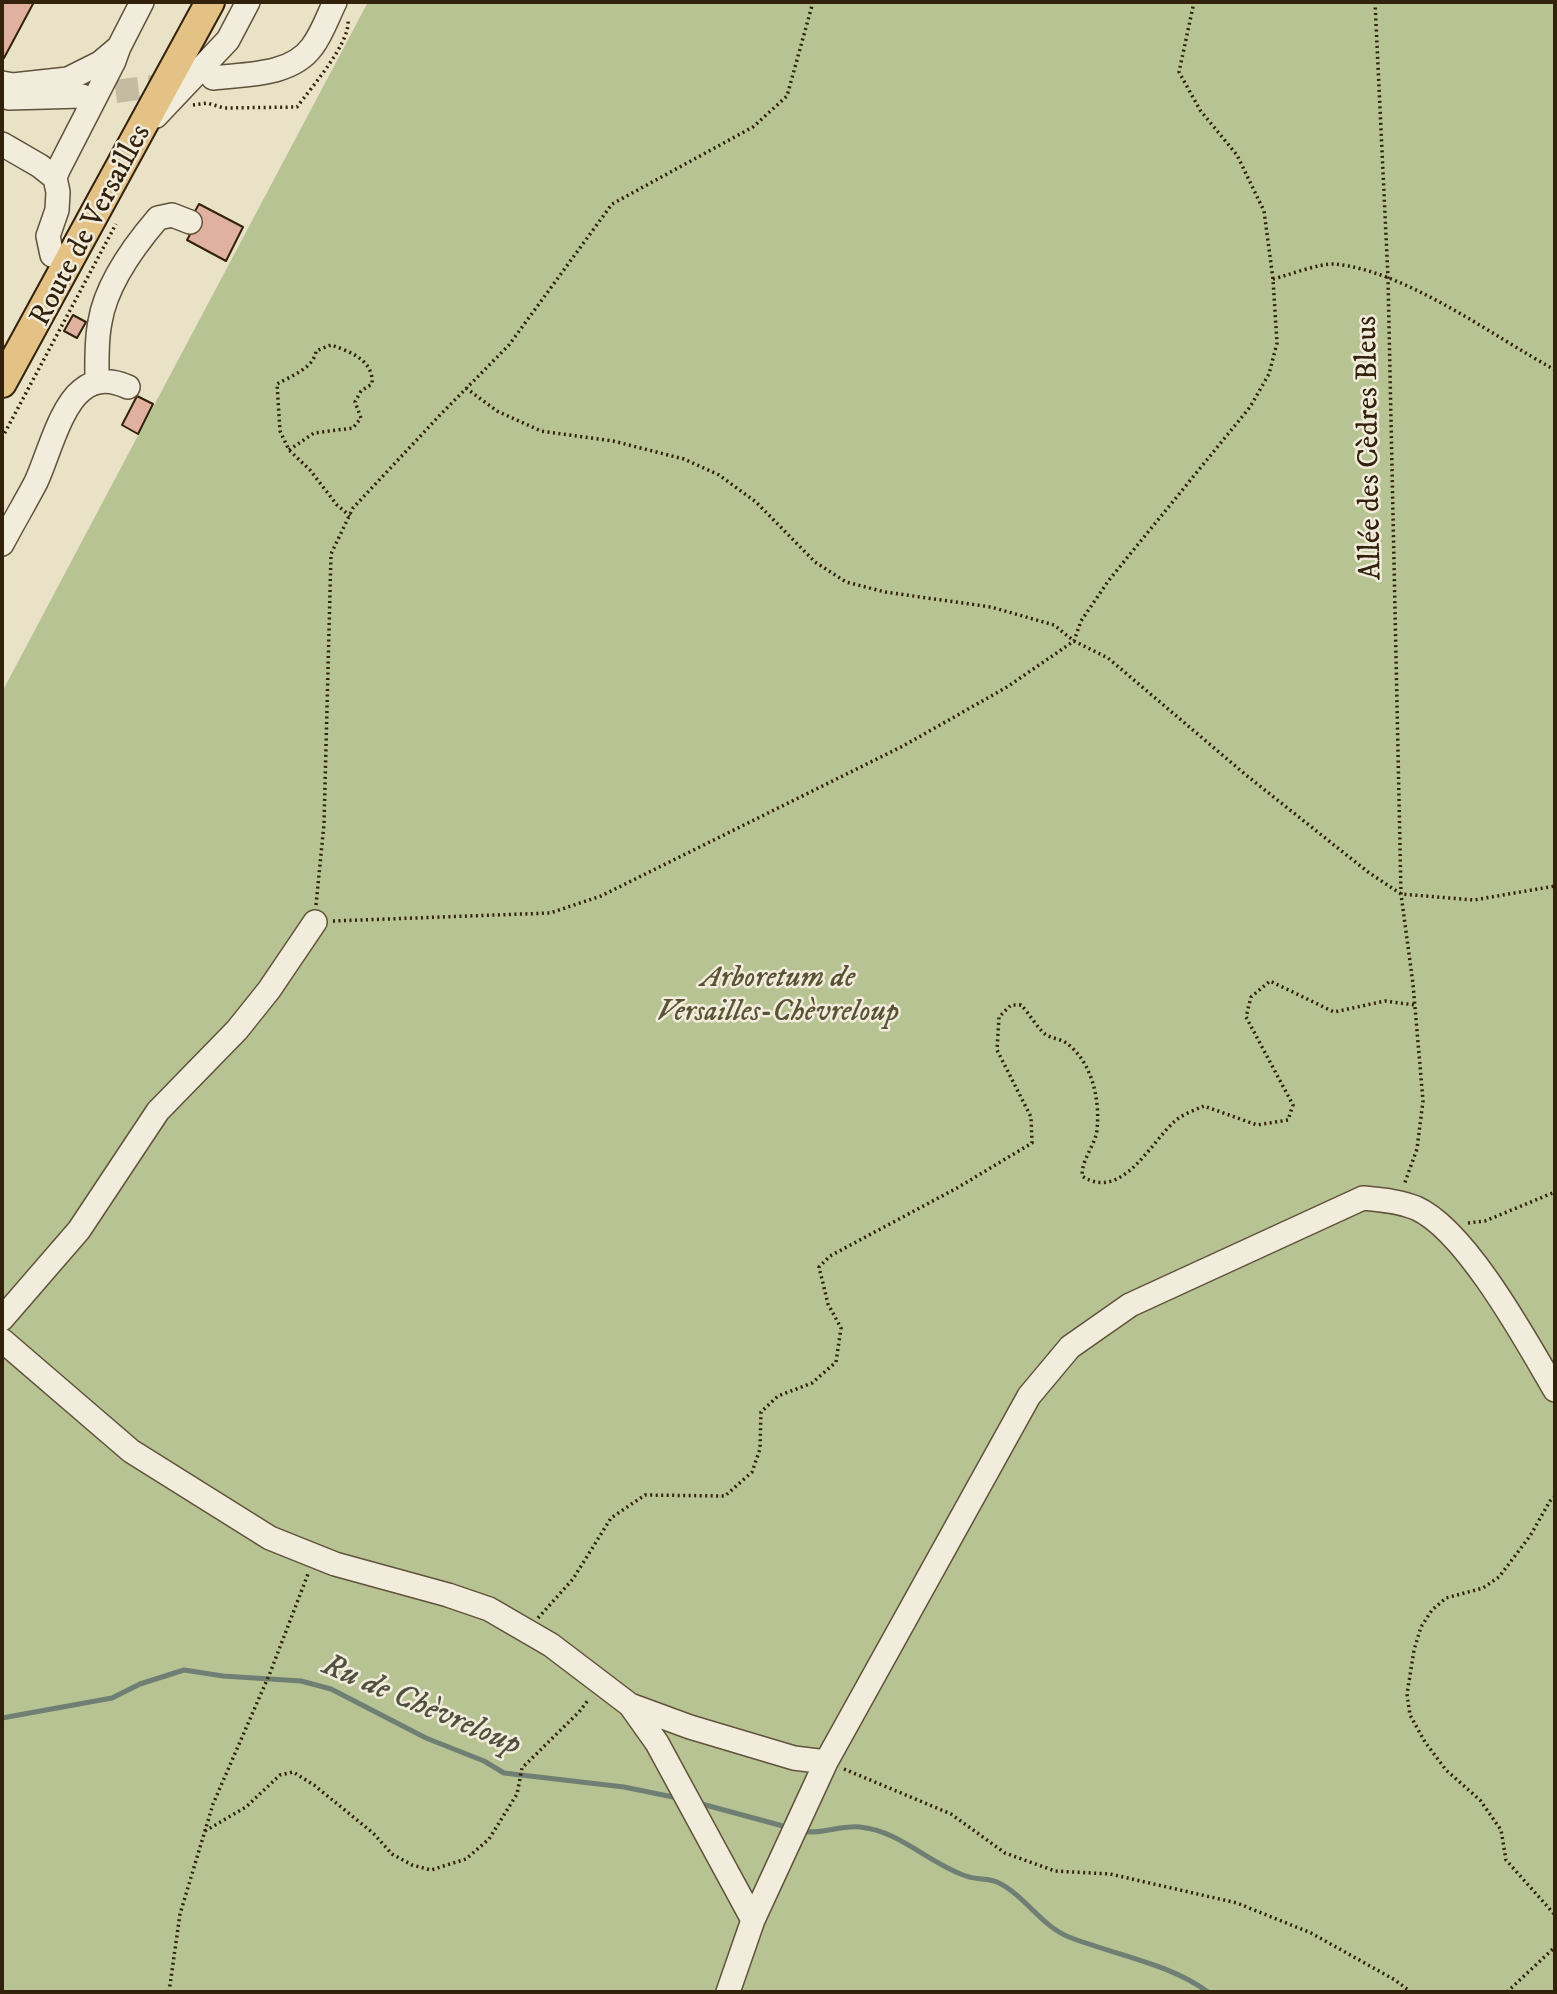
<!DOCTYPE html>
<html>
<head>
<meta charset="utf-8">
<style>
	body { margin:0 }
	#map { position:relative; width:1557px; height:1994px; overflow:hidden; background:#e9e2c7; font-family:"IM FELL DW Pica",serif }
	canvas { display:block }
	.frame { position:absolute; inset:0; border:4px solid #32220c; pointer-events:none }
</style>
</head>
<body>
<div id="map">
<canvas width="1557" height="1994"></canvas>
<div class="frame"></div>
</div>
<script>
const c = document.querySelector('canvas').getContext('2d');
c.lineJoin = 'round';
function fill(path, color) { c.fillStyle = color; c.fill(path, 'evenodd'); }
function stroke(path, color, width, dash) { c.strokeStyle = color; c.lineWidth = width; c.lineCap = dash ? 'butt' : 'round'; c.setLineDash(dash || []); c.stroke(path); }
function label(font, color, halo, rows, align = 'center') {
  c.font = font + ' "IM FELL DW Pica",serif'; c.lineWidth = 5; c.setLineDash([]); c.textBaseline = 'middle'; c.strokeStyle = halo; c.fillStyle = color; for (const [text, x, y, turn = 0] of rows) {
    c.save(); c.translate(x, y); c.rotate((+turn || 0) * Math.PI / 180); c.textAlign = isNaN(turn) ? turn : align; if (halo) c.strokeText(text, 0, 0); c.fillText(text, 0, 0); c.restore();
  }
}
fill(new Path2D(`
	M368,2H1555V1992H2V692Z`), '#b8c394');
stroke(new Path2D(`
	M2,1718L112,1698L140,1684L184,1670L223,1676L301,1681L331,1689L426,1738L484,1761L504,1773L624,1787L678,1798
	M698,1803L783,1826
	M802,1831C821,1835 839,1825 860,1827C900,1831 928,1863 966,1876C976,1880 988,1878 997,1882C1025,1895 1041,1926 1069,1937C1115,1955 1168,1963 1208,1992`), '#6f7f74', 5);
const building = new Path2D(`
	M2,2H34L4,58L2,57Z
	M199,204L243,227L226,261L187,240L200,216L194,213Z
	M73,315L86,322L77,338L64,331Z
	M137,396L153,404L138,434L122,425Z`);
fill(building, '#e0b19e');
stroke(building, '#32220c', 2);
stroke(new Path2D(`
	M82,96L179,83`), '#c4bca2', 23, [23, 11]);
const minor = new Path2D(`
	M213,78C245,74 291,76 312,47C322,34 328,16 335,2
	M2,83L13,85L68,79L100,63L119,47
	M9,98L82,96
	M156,116L228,40L248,2
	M2,144L40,166L55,178
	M52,255L48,236L57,210L58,192L55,178L58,170L114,61L119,47L142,2
	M97,382C97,362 96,341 100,322C106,284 134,246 158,218L172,215L190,222
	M2,544C13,523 25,503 36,482C48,456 60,407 82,390C97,378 112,380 128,387
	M2,1319L79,1230L158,1111L237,1030L269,990L315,922
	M2,1340L131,1451L270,1538L335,1564L448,1595L489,1609L551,1645L630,1705L690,1727L794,1758L826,1762
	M630,1705L657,1743L753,1920
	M728,1992L753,1920L826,1762L1029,1396L1070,1347L1130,1305L1363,1198C1381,1200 1399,1201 1416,1208C1466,1230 1527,1342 1555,1390`);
const major = new Path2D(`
	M2,383L210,2`);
stroke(minor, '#60523b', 26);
stroke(major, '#32220c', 32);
stroke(new Path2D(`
	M1375,2L1388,278L1401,894L1413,984L1423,1101L1417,1149L1404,1185
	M193,105L207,103L224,108L297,107C311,88 350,43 348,21
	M1273,279C1289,275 1320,263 1335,264C1406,271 1493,336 1555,370
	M466,388L497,411L541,431L613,441L684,459L719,475L756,502L815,562L846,582L885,592L991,607L1054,625L1074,641L1108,658L1246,775L1368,872L1401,894L1474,900L1555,886
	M2,438L116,224
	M289,450L314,433L353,428L361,418L355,402L361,391L372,384C374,360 349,351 331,345L316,351C314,368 291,376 277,384L280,431L289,450L310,470L337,505L350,516
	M316,905L324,824L331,554L353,508L441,414L509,345L612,204L753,127L787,96L813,2
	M333,921L550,913L601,896L903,746L1007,687L1074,641L1081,621L1109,580L1250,407L1269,374L1277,343L1273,279L1264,211L1237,155L1200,110L1179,72L1194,2
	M1468,1223L1485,1221L1555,1192
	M1555,1496L1550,1501L1530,1536L1499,1577L1483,1588L1446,1598L1432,1610L1421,1627L1414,1650L1407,1694L1410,1715L1425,1742L1446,1770L1480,1800L1501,1830L1506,1860L1555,1915
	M538,1618L573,1579L611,1518L645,1495L725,1496L752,1472L760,1449L761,1412L778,1396L812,1383L836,1362L841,1328L828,1304L819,1267L830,1256L957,1188L1032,1143L1031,1117L997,1050L999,1017L1011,1005H1021C1029,1013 1038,1029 1045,1034C1052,1039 1063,1039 1069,1045C1093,1065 1100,1101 1097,1130C1095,1146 1082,1158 1082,1176C1122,1202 1150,1143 1175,1121C1183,1114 1195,1110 1204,1106L1257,1125L1288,1120L1293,1105L1246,1017L1251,997L1270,981L1334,1012L1385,1001L1415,1005
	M844,1769L951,1814L1005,1853L1055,1871L1110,1874L1237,1903L1311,1933L1395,1980L1411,1992
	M205,1831L246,1807L280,1775L293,1772L314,1785L373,1833L392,1854L412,1865L431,1870L466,1859L489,1839L517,1794L522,1768L579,1712L589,1699
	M169,1992L180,1914L213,1804L270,1673L308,1574
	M1507,1992L1555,1947`), '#32220c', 3.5, [2, 3.5]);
stroke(minor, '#f1ecdb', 23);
stroke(major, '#e4c184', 28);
label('30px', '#32220c', '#f1ecdb', [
	["Route de Versailles",92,226,-62],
	["Allée des Cèdres Bleus",1371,448,-91]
]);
label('italic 30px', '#5a5235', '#f1ecdb', [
	["Arboretum de",778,980],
	["Versailles-Chèvreloup",778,1014]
]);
label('italic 32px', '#515040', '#f1ecdb', [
	["Ru de Chèvreloup",421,1707,23]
]);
</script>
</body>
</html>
